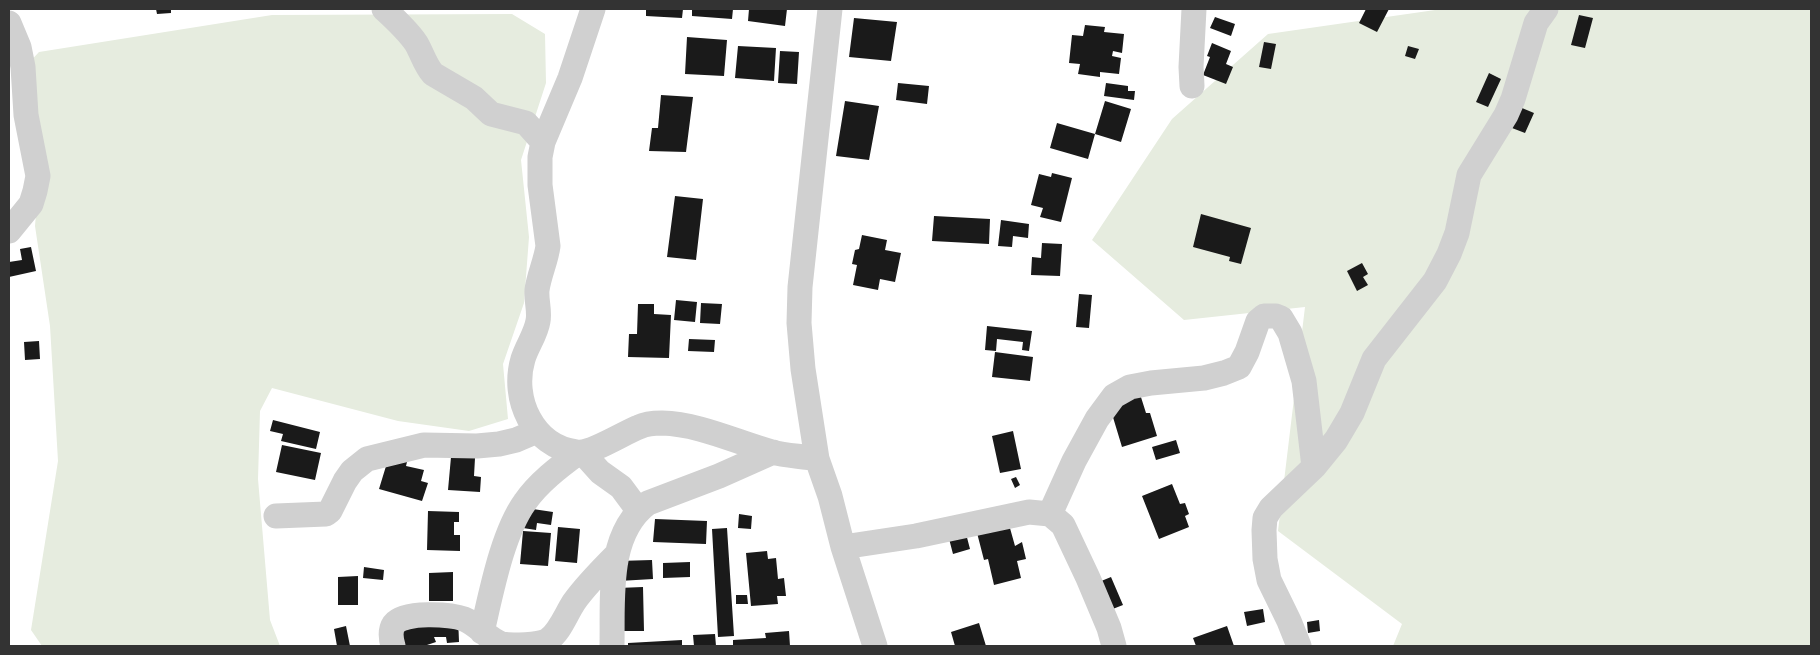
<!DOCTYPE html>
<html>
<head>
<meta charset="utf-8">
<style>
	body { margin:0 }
	#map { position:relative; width:1820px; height:655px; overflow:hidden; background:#fff; font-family:Cabin,sans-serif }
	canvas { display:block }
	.frame { position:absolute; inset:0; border:10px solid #333; pointer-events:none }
</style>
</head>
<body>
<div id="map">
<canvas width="1820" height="655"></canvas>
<div class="frame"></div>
</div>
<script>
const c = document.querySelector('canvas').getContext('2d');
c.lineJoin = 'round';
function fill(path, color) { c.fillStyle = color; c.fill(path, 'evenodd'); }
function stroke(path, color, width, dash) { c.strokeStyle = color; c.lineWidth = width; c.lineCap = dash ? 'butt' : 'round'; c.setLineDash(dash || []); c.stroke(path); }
fill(new Path2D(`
	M1442,9H1811V646H1393L1402,624L1278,531L1305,307L1184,320L1092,240L1172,119L1268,34Z
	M512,14L545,34L546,83L521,160L529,237L524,303L503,364L508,419L469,431L398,421L272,388L260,411L258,479L270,620L280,646H42L31,630L58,461L50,326L35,226L41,150L25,67L39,52L272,15Z`), '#e6ecdf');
fill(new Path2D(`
	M156,9H171V13L157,14Z
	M646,9H683L682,18L646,16Z
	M692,9H733L732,19L692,16Z
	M749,9H787L785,26L748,21Z
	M1366,9H1389L1377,32L1359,23Z
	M1579,15L1593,18L1585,48L1571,45Z
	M1215,17L1235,24L1231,36L1210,28Z
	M854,18L897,22L891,61L849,57Z
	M1085,25L1105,27L1104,32L1124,34L1122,53L1113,51L1112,56L1121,58L1119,74L1100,72V77L1078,74L1080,64L1069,63L1072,35L1083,36Z
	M687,37L727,40L724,76L685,74Z
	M1264,42L1276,44L1271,69L1259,67Z
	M1212,43L1231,51L1226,64L1233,67L1226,84L1203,75L1210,57L1207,56Z
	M738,46L776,48L774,81L735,78Z
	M1408,46L1419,49L1415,59L1405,56Z
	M780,51L799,52L797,84L778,83Z
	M1489,73L1501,79L1488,107L1476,102Z
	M898,83L929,86L927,104L896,100Z
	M1106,83L1128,86V91H1135L1134,100L1104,96Z
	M661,95L693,97L686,152L649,151L652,128H658Z
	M845,101L879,106L869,160L836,156Z
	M1105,101L1131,109L1121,142L1095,134L1088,159L1050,148L1057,123L1095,134Z
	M1522,108L1534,113L1525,133L1512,128Z
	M1052,173L1072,178L1061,222L1040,217L1043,208L1031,205L1039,174L1051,177Z
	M675,196L703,199L696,260L667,257Z
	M1201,214L1251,228L1241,264L1229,261L1230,257L1193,247Z
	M934,216L990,219L989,244L932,241Z
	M1001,220L1029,224L1028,238L1013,236L1012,247L998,246Z
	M862,235L887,240L885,250L901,253L895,282L880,279L878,290L853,285L857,265L852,264L855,250L859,249Z
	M1042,243L1062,244L1060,276L1031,275L1032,257L1041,258Z
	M31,247L36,271L9,277V262L22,260L20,249Z
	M1362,263L1368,274L1363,277L1368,285L1357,291L1347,271Z
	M1079,294L1092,295L1089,328L1076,327Z
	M676,300L697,302L695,322L674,320Z
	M701,303L722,304L720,324L700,323Z
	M638,304H654V314L671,315L669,358L628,357L629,334H637Z
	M987,326L1032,331L1029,351L1022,350L1023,342L997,339L996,351L985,350Z
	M689,339L715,340L714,352L688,351Z
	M39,341L40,359L25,360L24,342Z
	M995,352L1033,357L1030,381L992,377Z
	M1140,394L1146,413H1150L1157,436L1122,447L1109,404Z
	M273,420L320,432L316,449L281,441L283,434L270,431Z
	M1013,431L1021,469L1000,473L992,436Z
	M1176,440L1180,453L1156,460L1152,447Z
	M282,445L321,453L315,480L276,472Z
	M390,453L408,458L406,466L424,470L421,481L428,483L422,501L379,489Z
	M451,457L475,458L474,476L481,477L480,492L448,490Z
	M1016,477L1020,485L1015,488L1011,479Z
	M1172,484L1180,504L1185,503L1189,514L1185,516L1189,527L1159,539L1142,496Z
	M526,508L553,512L551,525L537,523L536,530L523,528Z
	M428,511L459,512V522H454V535H460V551L427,550Z
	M739,514L752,516L751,529L738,528Z
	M655,519L707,521L706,544L653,542Z
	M1008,521L1015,546L1022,542L1026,559L1017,561L1021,578L994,585L988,559L984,560L976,529Z
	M964,526L970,549L953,554L947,531Z
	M558,527L580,529L577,563L555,561Z
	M727,528L734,636L718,637L712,529Z
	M523,531L551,533L548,566L520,564Z
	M767,551L768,559L776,558L778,579L784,578L786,596H777L778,604L751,606L746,553Z
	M652,560L653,579L619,581L618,561Z
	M690,562V577L663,578V563Z
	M364,567L384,570L383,580L363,578Z
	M453,572V601H429V573Z
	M358,576V605H338V577Z
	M1111,577L1123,605L1105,612L1094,584Z
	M643,587L644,631H619L618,588Z
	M736,595H747L748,604H736Z
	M1263,609L1265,622L1247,626L1244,612Z
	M458,616L459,642L447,643L446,637H434L436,642L424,646H402L397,629Z
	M1319,620L1320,631L1308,633L1307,622Z
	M979,623L986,646H955L951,632Z
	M346,626L350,646H337L334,629Z
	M1227,626L1234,646H1196L1193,638Z
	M789,631L790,646H733V640L766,638L765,633Z
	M715,634L716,646H694L693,635Z
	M682,640V646H628V643Z`), '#1a1a1a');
stroke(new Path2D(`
	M384,9C396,20 407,30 416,43C422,53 425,65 433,74L474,98L491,114L526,123L543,142
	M593,9L570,78L543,142L540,157V185L548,246C546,261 539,275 537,290C536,300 540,311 538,321C536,334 527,346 523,359C511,399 533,446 576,452C590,455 625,432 639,427C645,424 655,423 662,423C699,424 736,442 772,452C786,456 802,456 817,459
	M830,9L800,287L799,323L803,369L817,459L830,496L843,547L875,646
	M9,23L19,47L23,67L26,115L38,176L35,191L31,204L9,231
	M1192,86L1191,67L1194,9
	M582,452L600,472L621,487L638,510
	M1050,514L1074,461L1097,419L1114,396L1130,387L1151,383L1204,378L1224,373L1239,367L1247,352L1258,321L1264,316H1276L1281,318L1290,333L1304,381L1314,467
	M276,516L326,514L330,511L345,481L352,471L367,459L424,445L477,446L499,444L516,440L537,431
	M843,547L916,536L1029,512L1050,514L1063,525L1088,578L1109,628L1114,646
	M482,632C491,594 502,534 525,502C538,483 559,467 578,453
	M393,646C391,639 390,630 394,624C404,611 451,614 464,619C479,625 487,639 502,644C511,646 540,645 548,640C560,632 566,614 574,602C586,585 602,569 617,554
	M612,646C613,599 606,534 648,503L719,476L773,452
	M1299,646L1289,621L1269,580L1265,559L1264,530L1265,518L1271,508L1314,467L1336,440L1352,413L1374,359L1435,281L1449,254L1457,233L1469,175L1506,115L1513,99L1536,23L1546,9`), '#d0d0d0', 25);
</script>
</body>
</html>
